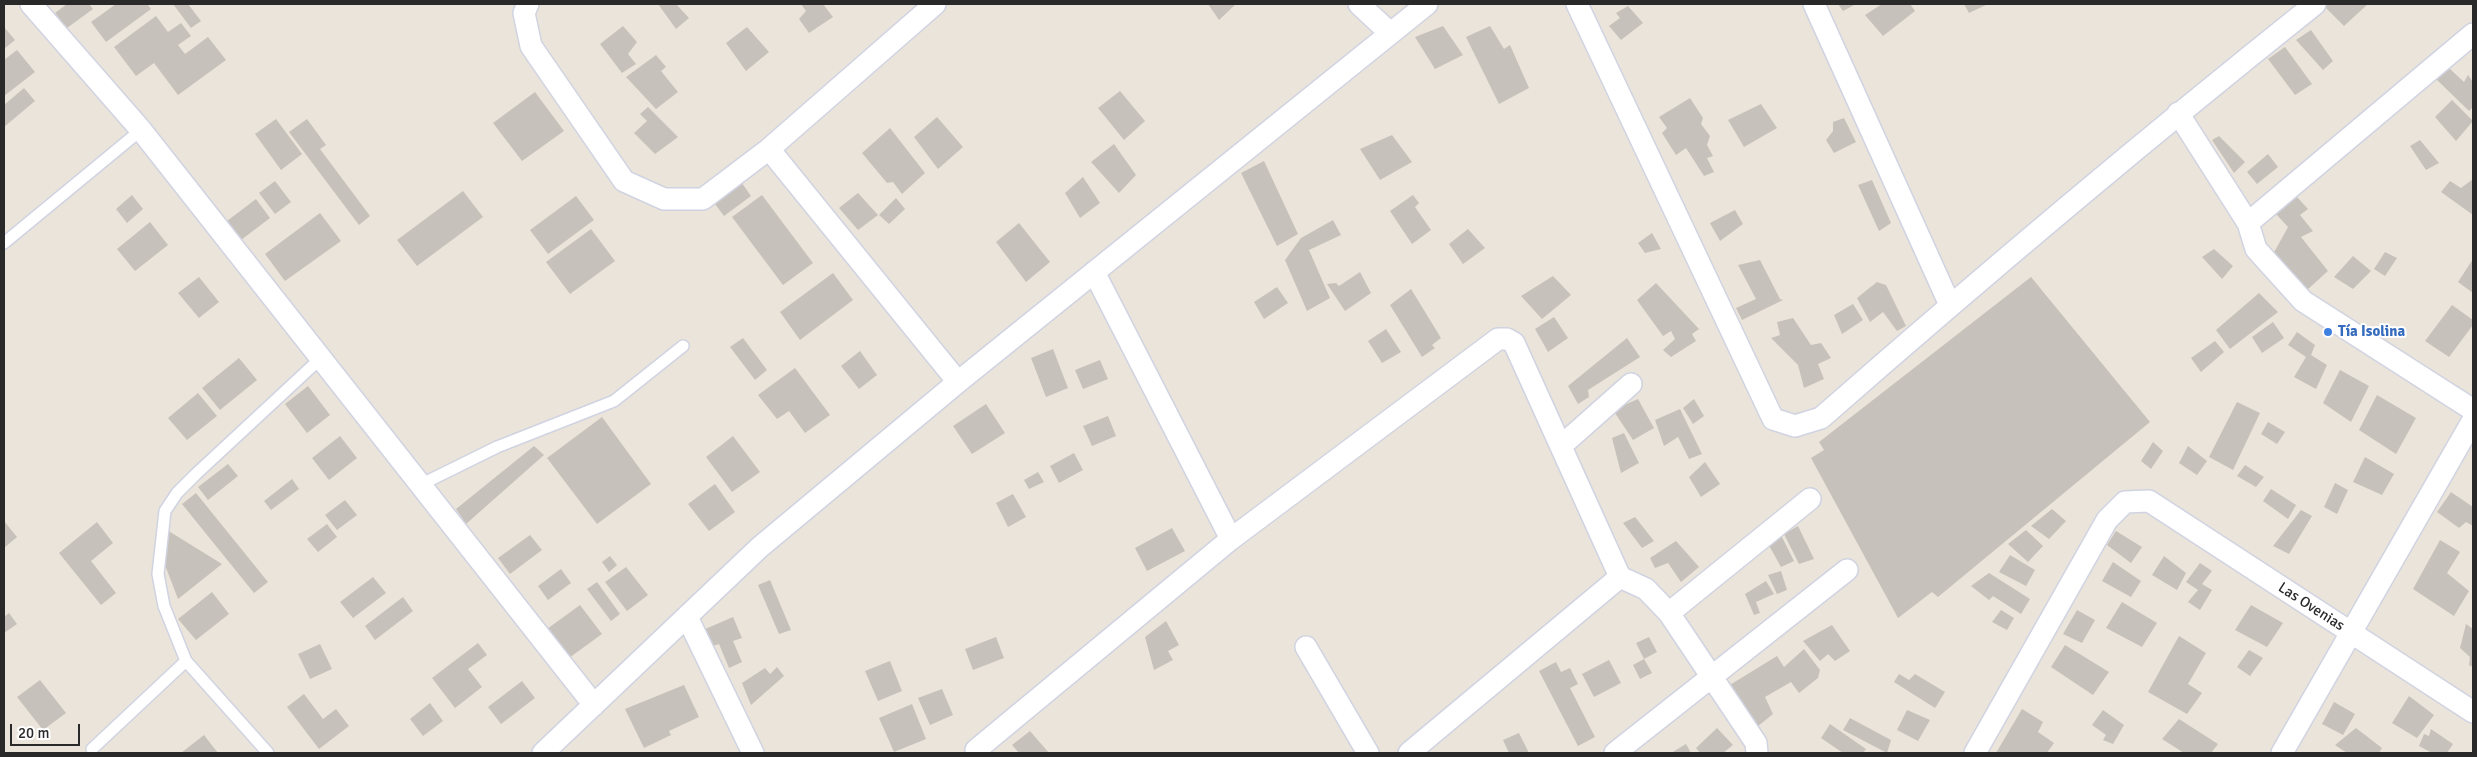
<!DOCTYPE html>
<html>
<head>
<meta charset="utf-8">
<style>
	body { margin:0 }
	#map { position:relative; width:2477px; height:757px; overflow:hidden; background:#ebe4da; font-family:Signika,sans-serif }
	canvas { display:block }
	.frame { position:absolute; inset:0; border:5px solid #292929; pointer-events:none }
	.scale { position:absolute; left:10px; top:724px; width:70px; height:22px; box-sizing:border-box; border:2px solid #292929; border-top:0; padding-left:6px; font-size:15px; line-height:18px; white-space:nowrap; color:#292929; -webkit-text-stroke:4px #fff; paint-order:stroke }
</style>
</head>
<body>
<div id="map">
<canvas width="2477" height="757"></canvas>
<div class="frame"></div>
<div class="scale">20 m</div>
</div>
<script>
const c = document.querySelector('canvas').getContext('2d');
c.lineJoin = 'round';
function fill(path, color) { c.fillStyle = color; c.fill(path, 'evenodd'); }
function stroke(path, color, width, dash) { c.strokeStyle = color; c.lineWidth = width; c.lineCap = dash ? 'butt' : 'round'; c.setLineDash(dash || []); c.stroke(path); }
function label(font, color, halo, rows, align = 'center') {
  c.font = font + ' Signika,sans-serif'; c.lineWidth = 4; c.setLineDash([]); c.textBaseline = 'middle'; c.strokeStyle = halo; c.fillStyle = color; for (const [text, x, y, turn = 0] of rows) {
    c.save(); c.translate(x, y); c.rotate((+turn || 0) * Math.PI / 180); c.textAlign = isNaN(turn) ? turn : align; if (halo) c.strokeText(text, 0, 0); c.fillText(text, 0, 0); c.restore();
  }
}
fill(new Path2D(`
	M67,4H89L93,9L67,28L55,13Z
	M116,4H147L151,9L106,42L91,22Z
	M173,4H188L201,21L191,28Z
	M658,4H676L689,18L676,29Z
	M801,4H823L833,17L809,33L799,19L806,11Z
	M1208,4H1236L1219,20Z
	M1838,4H1856L1843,11Z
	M1882,4H1910L1915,11L1883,36L1865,15Z
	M1964,4H1988L1969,13Z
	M2322,4H2368L2344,26Z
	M1628,6L1643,23L1621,40L1609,26L1620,18L1616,13Z
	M156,16L168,32L181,23L191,36L178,45L185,54L208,37L226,60L178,95L154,63L136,76L114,47Z
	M623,26L637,42L628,54L636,64L622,73L600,44Z
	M1443,26L1463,55L1435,69L1415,37Z
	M1490,26L1504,49L1510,45L1529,88L1499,104L1466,37Z
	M4,27L15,40L4,49Z
	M747,27L769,52L746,71L726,43Z
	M2311,30L2333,61L2323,70L2296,40Z
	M2285,47L2312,84L2295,95L2268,59Z
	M17,50L35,72L4,96V60Z
	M656,55L666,67L661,71L678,92L656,109L626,77Z
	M2449,68L2464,82L2468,75L2473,82V107L2469,111L2436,79Z
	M24,88L35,101L4,127V105Z
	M1120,91L1145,121L1124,140L1098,108Z
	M535,92L564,131L522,161L493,123Z
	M1690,98L1703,118L1701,124L1710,136L1707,145L1713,156L1707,158L1714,172L1704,176L1686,148L1676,155L1662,133L1667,128L1659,117Z
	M2452,100L2473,121L2456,141L2435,117Z
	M1761,104L1777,128L1744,147L1728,120Z
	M648,107L678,137L655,154L634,133L647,121L640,114Z
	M937,117L963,147L938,169L914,137Z
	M1844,118L1856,142L1834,153L1826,140L1833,131V122Z
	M276,119L302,154L281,170L255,134Z
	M307,119L326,145L320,149L370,216L359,225L289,132Z
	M890,128L925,173L902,194L893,182L887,183L862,153Z
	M1392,135L1412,162L1380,180L1360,149Z
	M2219,136L2245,162L2234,173L2212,140Z
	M2420,140L2439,163L2426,170L2410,146Z
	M1114,144L1136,175L1119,193L1091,162Z
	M2268,154L2278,167L2257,184L2247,172Z
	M1264,161L1298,234L1277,246L1241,173Z
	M1083,177L1100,203L1080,218L1065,193Z
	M739,179L751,196L724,216L712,200Z
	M2473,179V215L2441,192L2450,181L2461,188Z
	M1872,180L1891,223L1879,231L1858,185Z
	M275,181L291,202L275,214L259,193Z
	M463,191L483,217L417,266L397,240Z
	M858,193L878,215L858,230L839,208Z
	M132,195L143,209L127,223L116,209Z
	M762,195L813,263L783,285L732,217Z
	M1413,195L1419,203L1415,207L1431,230L1412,244L1390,211Z
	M576,196L594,220L548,254L530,230Z
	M2297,197L2308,209L2300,215L2313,231L2301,237L2328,271L2307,290L2272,256L2288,227L2276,214Z
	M896,198L905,209L889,224L879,215Z
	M256,199L270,218L237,243L223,224Z
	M1735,210L1743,224L1720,241L1710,223Z
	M320,213L341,241L285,281L265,254Z
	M1333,220L1341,235L1309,250L1330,298L1307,311L1285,260L1301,238Z
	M150,222L168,245L135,271L117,249Z
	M1019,223L1050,262L1026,282L996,242Z
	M591,229L615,261L570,294L546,262Z
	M1468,229L1485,248L1463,264L1449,244Z
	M1652,233L1661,249L1645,253L1638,243Z
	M2214,249L2233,266L2222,279L2202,257Z
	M2385,252L2397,258L2385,276L2374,269Z
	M2353,256L2371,271L2353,289L2334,277Z
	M2473,259V293L2458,282Z
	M1760,260L1780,299L1783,300L1742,320L1736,308L1756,299L1738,265Z
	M1360,272L1371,293L1345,311L1327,284L1336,283L1339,286Z
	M833,273L853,300L800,340L780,312Z
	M1553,276L1571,295L1542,319L1521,296Z
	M199,277L219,302L199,318L178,293Z
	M2031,277L2150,422L1938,597L1932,592L1898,618L1811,458L1824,450L1819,442Z
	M1877,282L1886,285L1906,326L1897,331L1883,312L1870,322L1857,298Z
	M1656,283L1699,329L1692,334L1696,341L1671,357L1663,350L1675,339L1671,331L1663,336L1637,300Z
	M1277,287L1288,303L1264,319L1254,302Z
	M1411,289L1441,338L1432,345L1435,348L1422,357L1390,305Z
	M2259,293L2278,312L2230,349L2216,330Z
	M1853,304L1863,320L1842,334L1834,315Z
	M2452,305L2473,320V325L2449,357L2425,341Z
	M1554,317L1568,338L1548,352L1535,329Z
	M1793,318L1811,345L1821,343L1831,358L1818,364L1824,379L1804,388L1798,365L1771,338L1780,335L1777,322Z
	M2273,322L2284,338L2262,353L2252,337Z
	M1386,329L1401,352L1382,363L1368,341Z
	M2297,332L2315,345L2311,355L2327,365L2316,389L2294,377L2306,357L2288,345Z
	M743,338L767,370L755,380L730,347Z
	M1627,338L1640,357L1588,390L1589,397L1578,404L1568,386Z
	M2215,341L2224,352L2201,372L2191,358Z
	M1053,349L1068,388L1046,397L1031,358Z
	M860,351L877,375L859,389L841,366Z
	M239,358L257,380L220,410L202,388Z
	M1100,360L1108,379L1083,389L1075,370Z
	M795,368L830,415L805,433L789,411L777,419L758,395Z
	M2340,370L2369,386L2351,422L2323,403Z
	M308,386L330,415L307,433L285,404Z
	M198,393L217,416L187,440L168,418Z
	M2377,395L2416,418L2396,454L2359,430Z
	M1638,399L1654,428L1633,440L1613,410Z
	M1694,399L1704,416L1693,424L1683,408Z
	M2237,402L2260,413L2233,470L2209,457Z
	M986,404L1005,433L972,454L953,426Z
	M1680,409L1702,454L1689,459L1678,437L1664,446L1655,420Z
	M1108,416L1116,436L1092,446L1083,426Z
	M602,417L651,484L597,524L547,458Z
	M2268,422L2285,432L2277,444L2261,434Z
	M1624,433L1639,463L1621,473L1612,438Z
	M340,436L357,458L329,480L312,458Z
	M733,436L760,472L732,492L706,457Z
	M2153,442L2163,451L2151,469L2141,461Z
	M534,446L544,455L466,524L456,509Z
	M2188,446L2207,461L2197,475L2179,463Z
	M1074,453L1083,470L1059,483L1050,466Z
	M2365,457L2394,474L2382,495L2353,482Z
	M1705,462L1720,484L1701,497L1689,477Z
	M228,464L238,476L208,500L198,487Z
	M2245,465L2264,477L2256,487L2237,476Z
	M1038,472L1044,482L1029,489L1024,480Z
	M292,479L299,489L271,510L264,501Z
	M2335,483L2348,490L2337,514L2324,507Z
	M715,484L735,512L709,531L688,504Z
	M2271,489L2296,505L2288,519L2263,501Z
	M2451,492L2473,507V526L2466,522L2459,528L2437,512Z
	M196,493L268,582L254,593L182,504Z
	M1013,494L1026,517L1008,527L996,503Z
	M345,500L357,515L337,530L325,515Z
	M2052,509L2066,521L2049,539L2031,526Z
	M2301,510L2312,516L2289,554L2273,546Z
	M1635,517L1654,541L1642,548L1623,523Z
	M4,521L17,537L4,548Z
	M97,522L113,543L91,561L116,593L101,605L59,553Z
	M327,524L337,537L318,552L307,539Z
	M1798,526L1814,559L1799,564L1784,534Z
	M1172,528L1185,551L1147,571L1135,548Z
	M167,530L222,564L178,599L165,565Z
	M2026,530L2043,546L2028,562L2008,544Z
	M2116,531L2142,547L2131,563L2107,545Z
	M1780,533L1794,561L1781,567L1766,540Z
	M530,535L542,550L510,574L498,558Z
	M2440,540L2460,552L2447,573L2469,591L2454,616L2413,589Z
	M1676,541L1699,567L1681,582L1668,563L1655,568L1650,558Z
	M2010,555L2035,570L2026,586L1999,572Z
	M610,556L617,565L609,572L602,562Z
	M2164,556L2186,573L2177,590L2152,575Z
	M2113,562L2141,581L2131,597L2102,581Z
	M2200,563L2212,571L2202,584L2212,590L2200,610L2188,602L2198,590L2186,582Z
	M626,567L648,595L627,611L605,582Z
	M561,569L571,583L548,600L538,586Z
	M1781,571L1787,590L1777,594L1768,575Z
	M1989,573L2030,599L2021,614L1993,596L1989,600L1971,586Z
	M373,577L386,593L353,618L340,602Z
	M770,580L791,630L779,634L758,585Z
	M1766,581L1774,594L1756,602L1760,613L1754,615L1745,594Z
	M597,582L620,614L611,621L587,589Z
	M212,592L229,614L196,640L178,619Z
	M403,597L413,611L375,640L365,626Z
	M2122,602L2157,623L2142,647L2106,628Z
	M580,605L602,634L569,658L547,629Z
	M2251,605L2283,623L2267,647L2235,630Z
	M2001,610L2014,618L2007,630L1992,622Z
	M2077,610L2095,620L2082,643L2063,634Z
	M9,613L17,624L4,633V617Z
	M733,617L742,638L733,641L742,662L729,668L719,644L710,647L703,630Z
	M1166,621L1179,645L1168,651L1173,660L1154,670L1145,637Z
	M2466,624L2473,629V667L2469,665L2470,657L2460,648Z
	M1832,625L1850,651L1835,661L1828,654L1820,661L1803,641Z
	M2179,636L2206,653L2188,684L2202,693L2187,714L2148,692Z
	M996,637L1004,658L973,670L965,649Z
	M1649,637L1657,652L1644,659L1636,643Z
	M478,643L487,655L468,669L482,687L455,708L432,678Z
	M320,644L332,669L310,679L298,654Z
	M2065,645L2109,672L2093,695L2051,667Z
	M1804,649L1820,670L1818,678L1799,693L1791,682L1765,697L1773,714L1752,731L1725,688L1777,656L1784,667Z
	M2249,650L2263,658L2250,676L2237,667Z
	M1644,659L1652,673L1640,679L1633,665Z
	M1609,660L1621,683L1594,697L1582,674Z
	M890,661L902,691L878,701L865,671Z
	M1556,662L1561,672L1570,668L1578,684L1570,688L1595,737L1578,746L1539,671Z
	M777,667L784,676L751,705L742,683L765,668L770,674Z
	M1899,674L1909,680L1915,674L1945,692L1935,708L1894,682Z
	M40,680L66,713L43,730L17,697Z
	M522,681L535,698L501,724L488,707Z
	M684,685L699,717L669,731L671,735L644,748L625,709Z
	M942,689L953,715L930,725L918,698Z
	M304,694L323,719L336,709L349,726L319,749L287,707Z
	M2409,696L2434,715L2417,738L2392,723Z
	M2334,702L2355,714L2343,735L2322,724Z
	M430,703L443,721L423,736L410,719Z
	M912,704L926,739L894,752L879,718Z
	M2022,709L2043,722L2038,732L2054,743L2047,753H1996Z
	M1907,710L1930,720L1918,741L1897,730Z
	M2103,710L2124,725L2113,744L2103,740L2106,735L2092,725Z
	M1850,718L1891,740L1887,753L1843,730Z
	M2179,719L2218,744L2211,753H2184L2162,739Z
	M1830,724L1866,749L1863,753H1843L1821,738Z
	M1717,728L1733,745L1723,753H1700L1696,748Z
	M2356,728L2382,748L2379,753H2347L2335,745Z
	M2431,729L2453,744L2447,753H2432L2419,746L2424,734L2429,736Z
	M1030,731L1049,753H1019L1012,745Z
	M1519,733L1529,753H1509L1503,740Z
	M204,735L218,753H181Z
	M1686,744L1691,753H1671Z`), '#c6c1ba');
const lane = new Path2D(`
	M4,243L141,130
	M420,485L497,447L614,401L683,346
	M92,749L186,661
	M268,753L186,661L164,606L158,574L165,511L177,493L196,474L321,358`);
const street = new Path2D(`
	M31,4L141,130L594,705
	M528,4L524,13L531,46L624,181L664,199H703L769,149L935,4
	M1359,4L1390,33
	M1577,4L1773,419L1795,426L1821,418C1983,276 2147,138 2315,4
	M1814,4L1950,305
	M2178,113L2248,223L2256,249L2303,301L2473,410
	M769,149L958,382
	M2248,223L2473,34
	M1094,272L1231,539
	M1561,446L1631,384
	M1669,613L1810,499
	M687,617L753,753
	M1306,647L1368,753
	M976,750L1231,539L1498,339H1507L1514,343L1620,577L1646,589L1669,613L1756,743L1757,753
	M543,753L760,547L958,382L1427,4
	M1409,753L1620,577
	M1615,753L1847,570
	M1975,753L2107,520L2125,502L2149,501L2473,712
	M2282,753L2473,420`);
stroke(lane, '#d0d3e1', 14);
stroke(street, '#d0d3e1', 24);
stroke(lane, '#fff', 11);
stroke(street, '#fff', 21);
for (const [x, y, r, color] of [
	[2328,332,5,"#3f7fe0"]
]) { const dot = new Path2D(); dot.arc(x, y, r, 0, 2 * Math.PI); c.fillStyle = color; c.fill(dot); stroke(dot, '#fff', 2); }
label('bold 15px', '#366cbe', '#fff', [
	["Tía Isolina",2338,332]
], 'left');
label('15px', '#292929', '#fff', [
	["Las Ovenias",2311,607,33]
]);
</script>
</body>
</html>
